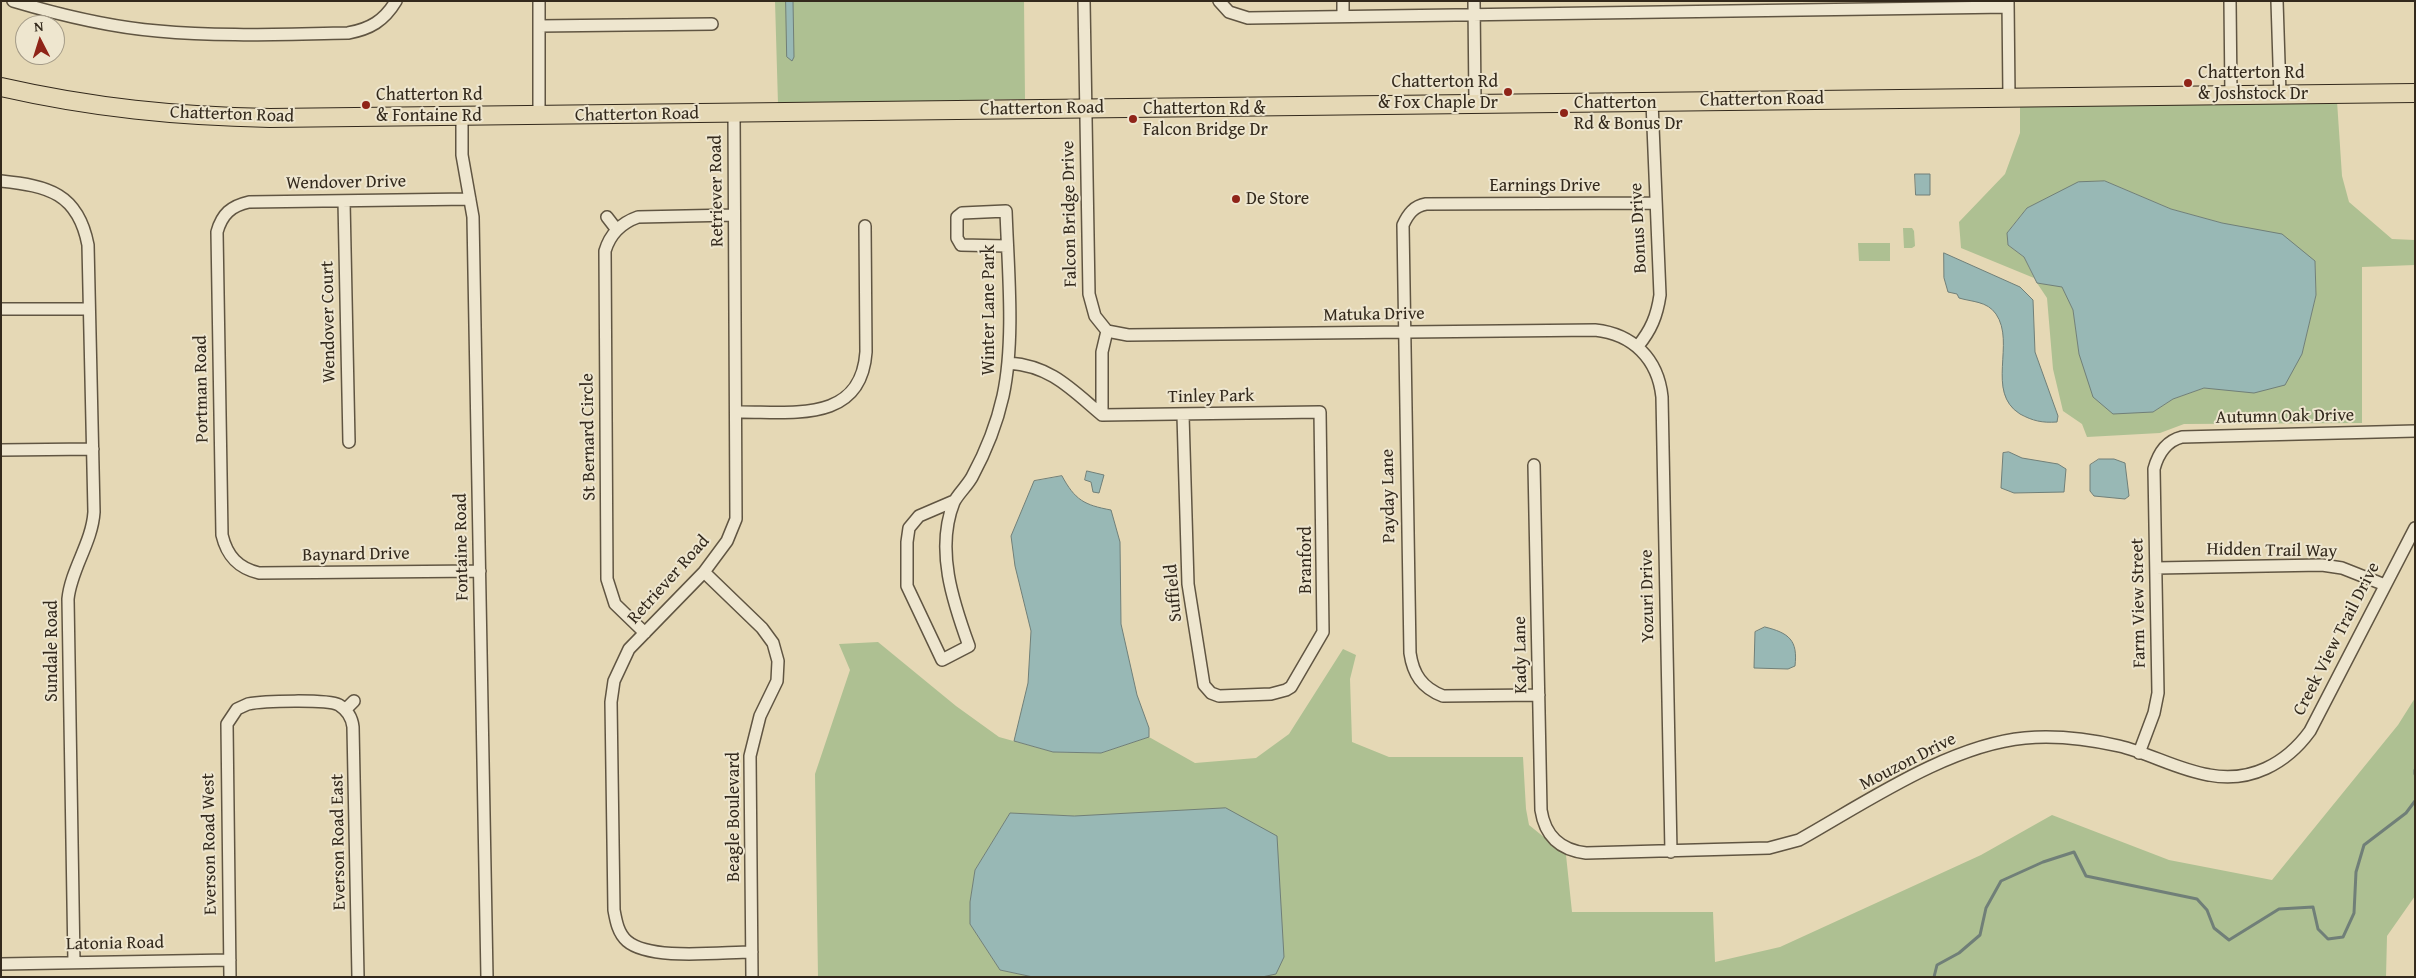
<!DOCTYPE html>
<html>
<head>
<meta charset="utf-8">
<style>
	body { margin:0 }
	#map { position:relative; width:2416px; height:978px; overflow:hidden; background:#e5d8b5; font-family:"Gentium Book Plus",serif }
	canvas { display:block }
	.frame { position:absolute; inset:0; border:2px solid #33291c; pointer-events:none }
	.north { position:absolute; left:15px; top:15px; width:50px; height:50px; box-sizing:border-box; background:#eee6cf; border:1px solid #a39a87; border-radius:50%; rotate:355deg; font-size:14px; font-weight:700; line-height:20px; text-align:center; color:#33291c }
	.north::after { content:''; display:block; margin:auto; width:18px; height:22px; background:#8f2418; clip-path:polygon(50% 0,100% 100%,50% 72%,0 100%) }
</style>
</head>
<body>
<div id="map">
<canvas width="2416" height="978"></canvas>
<div class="frame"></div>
<div class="north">N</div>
</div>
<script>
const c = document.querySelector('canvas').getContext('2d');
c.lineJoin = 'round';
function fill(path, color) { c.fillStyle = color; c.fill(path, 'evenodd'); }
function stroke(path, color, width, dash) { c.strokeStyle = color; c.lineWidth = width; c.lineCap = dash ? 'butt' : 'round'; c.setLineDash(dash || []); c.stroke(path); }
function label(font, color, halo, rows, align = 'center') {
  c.font = font + ' "Gentium Book Plus",serif'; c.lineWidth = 4; c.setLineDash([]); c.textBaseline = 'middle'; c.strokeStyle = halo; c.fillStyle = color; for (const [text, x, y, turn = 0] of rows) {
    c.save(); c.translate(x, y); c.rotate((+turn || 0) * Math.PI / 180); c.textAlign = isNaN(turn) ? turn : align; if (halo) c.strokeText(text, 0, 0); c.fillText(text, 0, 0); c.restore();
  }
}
fill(new Path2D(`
	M775,1H1024L1025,99L778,104Z
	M2337,101L2342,176L2349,202L2392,239L2415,240V265L2362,267V423L2184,424L2160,433L2087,437L2082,424L2063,411L2053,369L2047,298L2037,283L2062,286L2073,310L2079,354L2153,412L2173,399L2204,388L2224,389L2302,354L2316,295L2315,261L2222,223L2171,209L2105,181L2078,183L2027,208L2007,233L2008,245L2024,257L2034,278L1961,248L1959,222L2005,174L2020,133V106Z
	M1903,228H1912L1914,231L1915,246L1912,248H1904Z
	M1858,243H1890V261H1859Z
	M878,642L956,706L999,737L1053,752L1101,753L1149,737L1195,763L1256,758L1289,734L1343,649L1356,655L1350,679L1352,742L1389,757H1523L1526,809L1529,825L1566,855L1572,912H1713L1715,962L1780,947L1981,855L2052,815L2169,860L2272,880L2398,725L2415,698V896L2387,936L2386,977H1262L1276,974L1074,816L1010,813L975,870L970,902V924L1000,970L1033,977H818L815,774L850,670L839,644Z`), '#aec092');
const water = new Path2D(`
	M786,1H793L794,57L792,61L787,57Z
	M1915,174H1930V195H1916Z
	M2105,181L2171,209L2222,223L2282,234L2315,261L2316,295L2302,354L2285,385L2254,393L2204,388L2173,399L2153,412L2113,414L2093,397L2079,354L2073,310L2062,287L2037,283L2024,257L2008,245L2007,233L2027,208L2078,182Z
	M1944,253L2020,287L2033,300L2035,352L2058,416L2057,422C2042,423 2033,421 2020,414C1985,392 2016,343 1996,314C1987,301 1972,302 1959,298L1957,294L1948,292L1944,278Z
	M2009,452L2022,458L2058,464L2066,469L2064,492L2014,493L2001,488L2003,453Z
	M2099,459H2114L2125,463L2129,496L2125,499L2094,496L2090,491V465Z
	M1087,471L1104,475L1099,493L1093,492L1091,482L1085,480Z
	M1062,476C1075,500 1084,505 1111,510L1120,542L1121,624L1137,695L1149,728V737L1101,753L1053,752L1014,741L1028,683L1031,631L1015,566L1011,536L1034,481Z
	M1765,627C1789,633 1798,640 1795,666L1788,669L1754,668L1755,632Z
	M1226,808L1277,836L1284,957L1276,974L1262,977H1033L1000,970L970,924V902L975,870L1010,813L1074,816Z`);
fill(water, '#98b8b5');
stroke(water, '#707f78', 1);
stroke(new Path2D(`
	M2415,770V774
	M1934,977L1937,965L1959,953L1980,935L1986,908L2001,881L2043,862L2074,852L2086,876L2197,899L2207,910L2214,928L2229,940L2279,909L2313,907L2318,929L2328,939L2343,937L2354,913L2356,872L2364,845L2406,813L2415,801`), '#707f78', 3);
const street = new Path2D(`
	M13,1C60,15 108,27 158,31C221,37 284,34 348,33C370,29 384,21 396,1
	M539,1V116
	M1084,1L1089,294L1095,316L1107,331L1128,335L1595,330C1633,334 1658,359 1662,397L1671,852
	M1219,1L1229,12L1248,18L2008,7
	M1343,1V16
	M1474,1L1475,103
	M2008,1L2009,97
	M2230,1L2231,95
	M2277,1L2280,94
	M539,26L712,24
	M734,113L736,519L727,541L704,572L629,649L614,681L611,702L614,910C616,921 618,933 627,941C650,961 721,952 752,952
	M462,117V155L473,217L487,977
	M1,181C48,186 78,193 88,245L94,512C92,543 71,569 68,599L74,962
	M470,199L249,202C231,206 222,214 217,232L222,535C227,556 238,568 259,573L480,571
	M344,201L349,442
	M607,217L617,230
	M1,309H89
	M1638,346C1651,330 1657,316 1660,295L1652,102
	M1009,363C1051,366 1071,389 1102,415L1320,412L1323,632L1291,687L1286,690L1271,694L1219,696L1211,693L1204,685L1188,584L1183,415
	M736,412C790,411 861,425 866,352L865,226
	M1102,415V352L1107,331
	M1,450L93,449
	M1534,465L1541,810C1545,836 1560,850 1586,853L1769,848L1799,840C1865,803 1949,745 2025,738C2057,735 2088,739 2119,746C2149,753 2178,770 2209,775C2250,783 2286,764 2310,731L2415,528
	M954,501L919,516L909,528L907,542V586L942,660L969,646C953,602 935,549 954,502C958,494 967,486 972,477C985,453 997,423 1003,396C1015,340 1008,269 1006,211L962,213L957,217V238L961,245L1007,246
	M2156,568L2322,565L2342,568L2385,585
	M704,572L762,628L773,643L778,661L777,681L760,716L750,756L752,977
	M645,633L615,604L607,579L605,251C610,234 621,223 638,217L734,215
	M1539,695L1443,696C1422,688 1413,674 1410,653L1403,225C1408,214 1414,206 1426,204L1656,203
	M345,710L354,701
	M2139,753L2154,713L2158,693L2154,469C2158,454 2166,441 2182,437L2415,431
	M1,964L230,960
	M230,977L227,724L237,709L248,704C263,701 327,699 339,705C347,710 352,718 353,727L358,977`);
const primary = new Path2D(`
	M1,87C93,108 176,116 270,118L2415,93`);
stroke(street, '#605542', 14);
stroke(primary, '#33291c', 20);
stroke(street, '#eee6cf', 11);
stroke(primary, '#e5d8b5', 18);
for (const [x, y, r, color] of [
	[2188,83,5,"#8f2418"],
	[1508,92,5,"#8f2418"],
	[366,105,5,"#8f2418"],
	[1564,113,5,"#8f2418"],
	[1133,119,5,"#8f2418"],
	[1236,199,5,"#8f2418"]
]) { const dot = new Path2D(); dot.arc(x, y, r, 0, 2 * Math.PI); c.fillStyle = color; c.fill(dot); stroke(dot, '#eee6cf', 2); }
label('18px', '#33291c', '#eee6cf', [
	["Chatterton Rd",2198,73],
	["& Joshstock Dr",2198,94],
	["Chatterton Rd",1498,82,"right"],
	["& Fox Chaple Dr",1498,103,"right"],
	["Chatterton Rd",376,95],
	["& Fontaine Rd",376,116],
	["Chatterton",1574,103],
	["Rd & Bonus Dr",1574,124],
	["Chatterton Rd &",1143,109],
	["Falcon Bridge Dr",1143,130],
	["De Store",1246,199]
], 'left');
label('18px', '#33291c', '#eee6cf', [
	["Chatterton Road",1762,100,-1],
	["Chatterton Road",1042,109,-1],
	["Chatterton Road",232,115,2],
	["Chatterton Road",637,115,-1],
	["Wendover Drive",346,183,-1],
	["Earnings Drive",1545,186],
	["Retriever Road",717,191,-91],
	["Falcon Bridge Drive",1070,214,-91],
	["Bonus Drive",1639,228,-93],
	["Winter Lane Park",989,310,-90],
	["Matuka Drive",1374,315,-1],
	["Wendover Court",329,322,-91],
	["Portman Road",202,389,-91],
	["Tinley Park",1211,397,-1],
	["Autumn Oak Drive",2285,417,-1],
	["St Bernard Circle",589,437,-91],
	["Payday Lane",1389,496,-91],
	["Fontaine Road",462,547,-91],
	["Hidden Trail Way",2272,551,1],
	["Baynard Drive",356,555,-1],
	["Branford",1306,560,-90],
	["Retriever Road",669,580,-48],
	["Suffield",1174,593,-95],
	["Yozuri Drive",1648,596,-91],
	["Farm View Street",2139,603,-91],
	["Creek View Trail Drive",2337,639,-63],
	["Sundale Road",52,651,-90],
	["Kady Lane",1521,655,-91],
	["Mouzon Drive",1908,762,-27],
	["Beagle Boulevard",734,817,-90],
	["Everson Road East",339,842,-91],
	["Everson Road West",210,844,-91],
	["Latonia Road",115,944,-1]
]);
</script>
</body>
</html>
